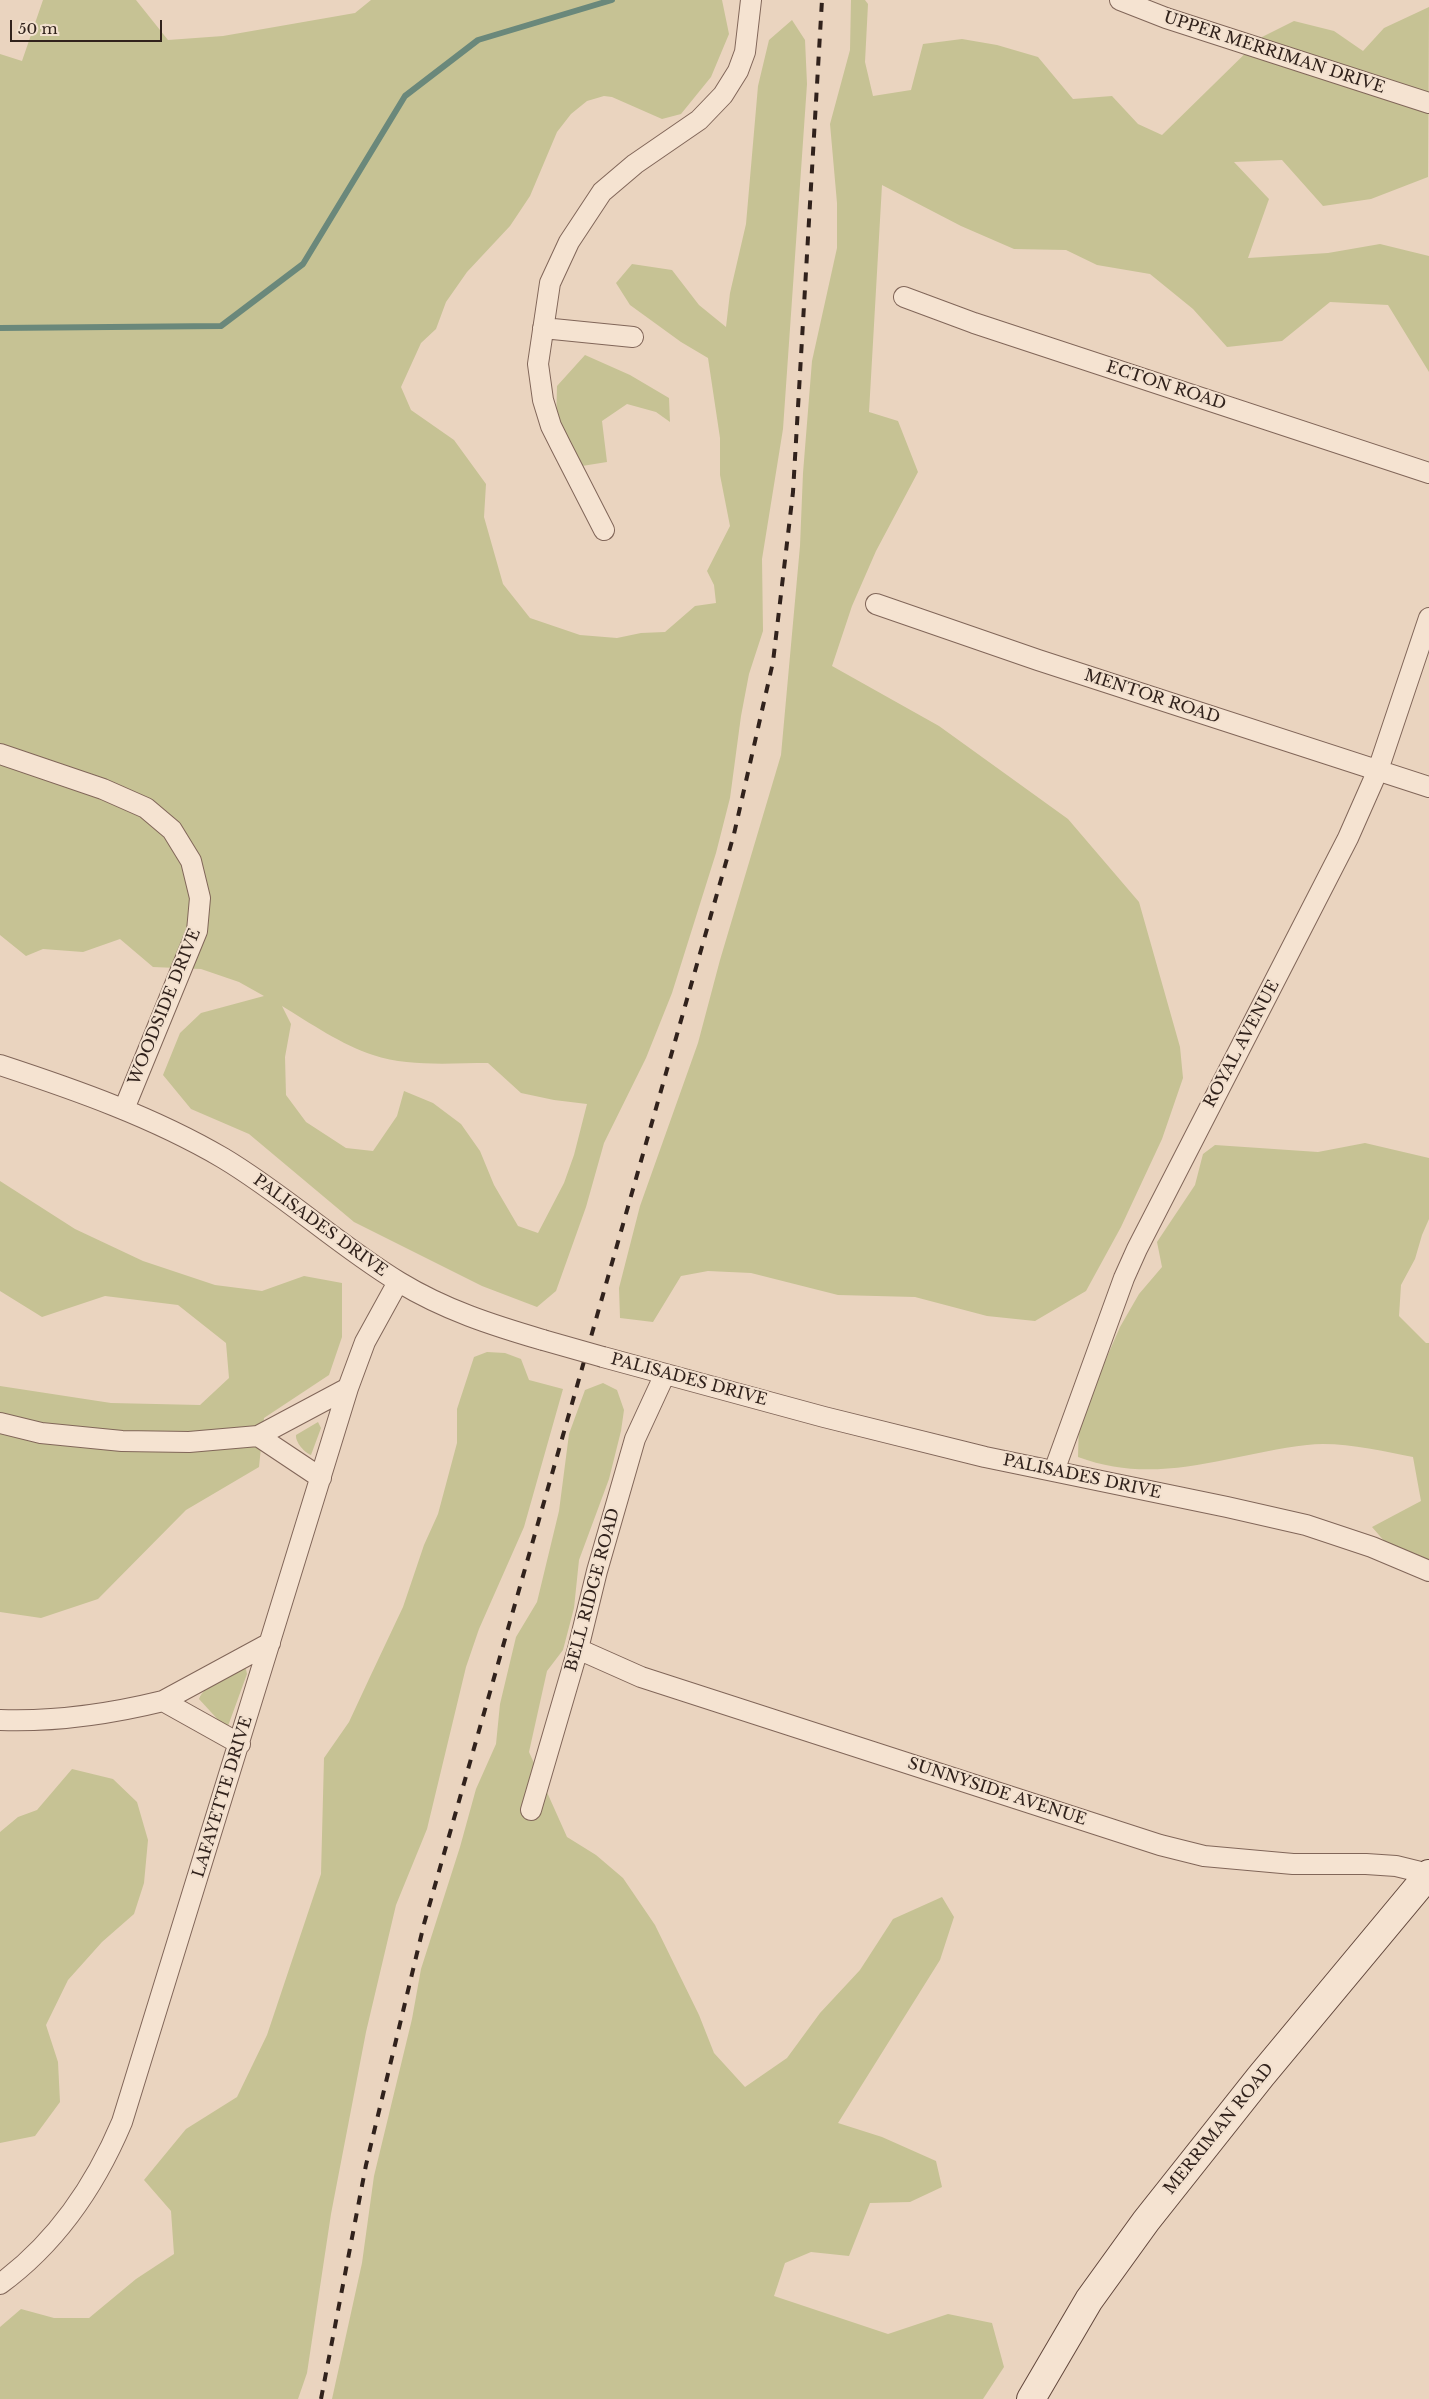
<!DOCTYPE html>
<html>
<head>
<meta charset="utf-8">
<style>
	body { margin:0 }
	#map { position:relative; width:1429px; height:2399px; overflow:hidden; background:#ead4bf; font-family:"Libre Baskerville",serif }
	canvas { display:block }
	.scale { position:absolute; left:10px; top:20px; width:152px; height:22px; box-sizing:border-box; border:2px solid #31221c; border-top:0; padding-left:6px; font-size:15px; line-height:18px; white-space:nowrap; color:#31221c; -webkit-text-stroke:4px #f2e0ce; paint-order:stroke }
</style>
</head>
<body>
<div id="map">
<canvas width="1429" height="2399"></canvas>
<div class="scale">50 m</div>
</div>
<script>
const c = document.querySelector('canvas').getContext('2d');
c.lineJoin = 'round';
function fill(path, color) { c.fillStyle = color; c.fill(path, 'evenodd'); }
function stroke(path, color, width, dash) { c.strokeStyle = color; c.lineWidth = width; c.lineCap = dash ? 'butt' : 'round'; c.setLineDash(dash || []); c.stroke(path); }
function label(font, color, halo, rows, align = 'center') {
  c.font = font + ' "Libre Baskerville",serif'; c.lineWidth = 4; c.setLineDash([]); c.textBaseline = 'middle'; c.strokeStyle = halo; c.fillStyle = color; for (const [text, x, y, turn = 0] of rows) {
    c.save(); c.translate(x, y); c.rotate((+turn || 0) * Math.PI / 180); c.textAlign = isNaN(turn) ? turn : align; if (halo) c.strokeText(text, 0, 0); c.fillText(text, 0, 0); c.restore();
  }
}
fill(new Path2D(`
	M43,0H136L168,40L223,36L355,13L371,0H722L729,34L711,77L681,114L662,119L612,97L604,96L587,101L571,114L557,132L530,196L510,226L467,272L446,302L436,329L421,343L401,387L411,410L454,440L486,484L484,517L503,584L530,618L580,635L617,638L641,633L665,632L695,606L716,603L714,585L707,571L730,526L720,475V438L708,358L681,342L630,305L616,283L632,264L672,270L699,305L726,327L730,293L746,224L758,86L769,40L792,20L805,40L807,84L783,429L762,559L763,631L749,674L741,716L730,798L716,853L672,993L646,1058L604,1143L586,1207L556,1291L537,1307L482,1286L354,1222L249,1134L191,1109L163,1075L180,1033L201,1013L264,996L239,982L201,969L153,967L120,939L83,952L43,949L26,956L0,935V54L22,61ZM282,1006C310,1023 342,1045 373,1055C409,1067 451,1063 488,1063L521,1093L554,1100L587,1104L574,1155L564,1183L538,1233L518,1226L494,1185L480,1151L461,1124L433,1103L404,1091L397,1116L373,1151L346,1148L306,1122L286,1095L285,1057L291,1024Z
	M851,0H865L868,4L865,62L873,96L911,90L923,44L962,39L997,45L1038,57L1073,99L1112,96L1138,124L1162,135L1262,37L1294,21L1334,31L1363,51L1384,28L1429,7L1428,177L1371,199L1323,206L1282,160L1234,162L1269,199L1248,258L1328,253L1380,244L1429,256V372L1388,305L1330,302L1282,341L1227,347L1193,309L1150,274L1097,265L1066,250L1014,249L961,226L882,185L869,412L898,421L918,472L876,551L852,606L832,666L939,726L1068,819L1139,902L1180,1047L1183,1078L1162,1139L1121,1227L1086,1291L1035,1321L987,1316L915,1297L838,1295L751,1273L708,1271L681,1276L653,1322L620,1318L619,1288L640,1206L698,1043L720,960L781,755L800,546L803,473L812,361L837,248V203L830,124L850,50Z
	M585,355L630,375L669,398L670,422L656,412L627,404L602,421L607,462L582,466L556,426L557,386Z
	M1365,1143L1429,1158V1219L1422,1235L1415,1259L1401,1285L1399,1316L1426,1343H1429V1560L1427,1561L1399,1558L1372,1527L1421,1501L1413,1457C1381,1451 1339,1441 1307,1445C1228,1454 1158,1487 1078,1457L1079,1421L1120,1327L1139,1294L1162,1267L1157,1242L1195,1185L1203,1154L1215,1145L1318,1152Z
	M0,1181L75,1229L143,1261L215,1285L262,1291L304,1276L342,1283V1337L329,1375L264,1418L259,1467L186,1510L98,1599L41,1618L0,1612V1386L111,1403L200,1405L229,1378L226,1343L178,1305L105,1296L42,1317L0,1291Z
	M487,1352L505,1353L521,1359L529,1380L563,1389L524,1527L479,1629L466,1667L427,1829L396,1905L366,2032L331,2214L307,2373L298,2399H0V2327L21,2309L54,2318H89L136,2279L174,2254L171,2211L144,2180L186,2129L237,2097L267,2035L321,1874L324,1758L349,1722L369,1679L403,1607L424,1545L438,1514L457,1443V1409L474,1357Z
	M603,1383L617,1390L624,1410L621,1431L609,1479L579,1560L574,1608L563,1650L547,1671L529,1752L567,1837L596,1855L623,1878L655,1925L699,2015L714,2053L745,2087L787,2058L820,2013L860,1970L893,1919L942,1897L954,1917L940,1960L838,2123L882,2137L936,2161L942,2187L910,2202L870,2203L849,2256L811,2252L785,2263L774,2296L888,2334L948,2314L992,2323L1004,2367L983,2399H332L362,2263L374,2176L412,2019L421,1969L460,1847L476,1789L496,1744L500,1704L516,1637L537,1602L559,1511L569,1434L585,1390Z
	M318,1422L321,1428L311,1455C305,1453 295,1442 296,1435Z
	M240,1669H246L247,1674L228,1726L221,1723L199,1699C204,1685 227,1676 240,1669Z
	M72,1769L113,1779L137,1802L148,1840L144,1883L134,1914L102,1942L68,1980L46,2025L58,2062L60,2102L35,2136L0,2143V1832L18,1817L37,1810Z`), '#c6c294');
stroke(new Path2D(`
	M0,328L221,326L303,264L405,96L478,40L612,0`), '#6a887b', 6);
const street = new Path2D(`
	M1120,0L1166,18L1429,103
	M904,297L974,323L1429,473
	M543,328L633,337
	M604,530L561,446L551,426L543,400L538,364L550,283L569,242L602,192L635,164L699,120L723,95L738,71L745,52L751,0
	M876,604L1038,660L1429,787
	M0,754L103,789L146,808L172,830L191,861L200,898L197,931L124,1109
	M0,1065C76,1090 153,1117 223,1158C285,1195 338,1245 399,1282C445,1310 492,1325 543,1340
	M603,1357L824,1417L985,1457L1227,1507L1306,1525L1372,1547L1429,1571
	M0,1423L41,1433L122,1441L189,1442L258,1436L321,1478
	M258,1436L348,1388
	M1054,1471L1124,1278L1137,1249L1348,838L1378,770L1429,618
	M578,1649L641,1677L1160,1845L1204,1856L1293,1864H1366L1396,1866L1429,1874
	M163,1701L270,1643
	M0,1720C55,1722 110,1714 163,1701L240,1744
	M531,1810L578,1649L597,1571L635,1439L665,1374
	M0,2284C56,2243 95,2186 122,2122L348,1388L365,1342L398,1282`);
const secondary = new Path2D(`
	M1031,2399L1089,2300L1146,2221L1261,2076L1429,1874`);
stroke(street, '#816659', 22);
stroke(secondary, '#62473c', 30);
stroke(street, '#f5e3d1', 20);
stroke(secondary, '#f5e3d1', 28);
stroke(new Path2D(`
	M321,2399L366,2165L424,1924L734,834L773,662L793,492L822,0`), '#31221c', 4, [9, 9]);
const streetBridge = new Path2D(`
	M543,1340L603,1357`);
stroke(streetBridge, '#816659', 22, []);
stroke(streetBridge, '#f5e3d1', 20);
label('16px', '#31221c', '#f2e0ce', [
	["UPPER MERRIMAN DRIVE",1274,53,18],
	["ECTON ROAD",1166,386,18],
	["MENTOR ROAD",1152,697,18],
	["WOODSIDE DRIVE",165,1007,-68],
	["ROYAL AVENUE",1242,1044,-62],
	["PALISADES DRIVE",320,1226,36],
	["PALISADES DRIVE",689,1380,15],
	["PALISADES DRIVE",1082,1477,12],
	["BELL RIDGE ROAD",593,1590,-75],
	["SUNNYSIDE AVENUE",997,1792,18],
	["LAFAYETTE DRIVE",223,1797,-73],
	["MERRIMAN ROAD",1219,2129,-51]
]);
</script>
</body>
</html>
